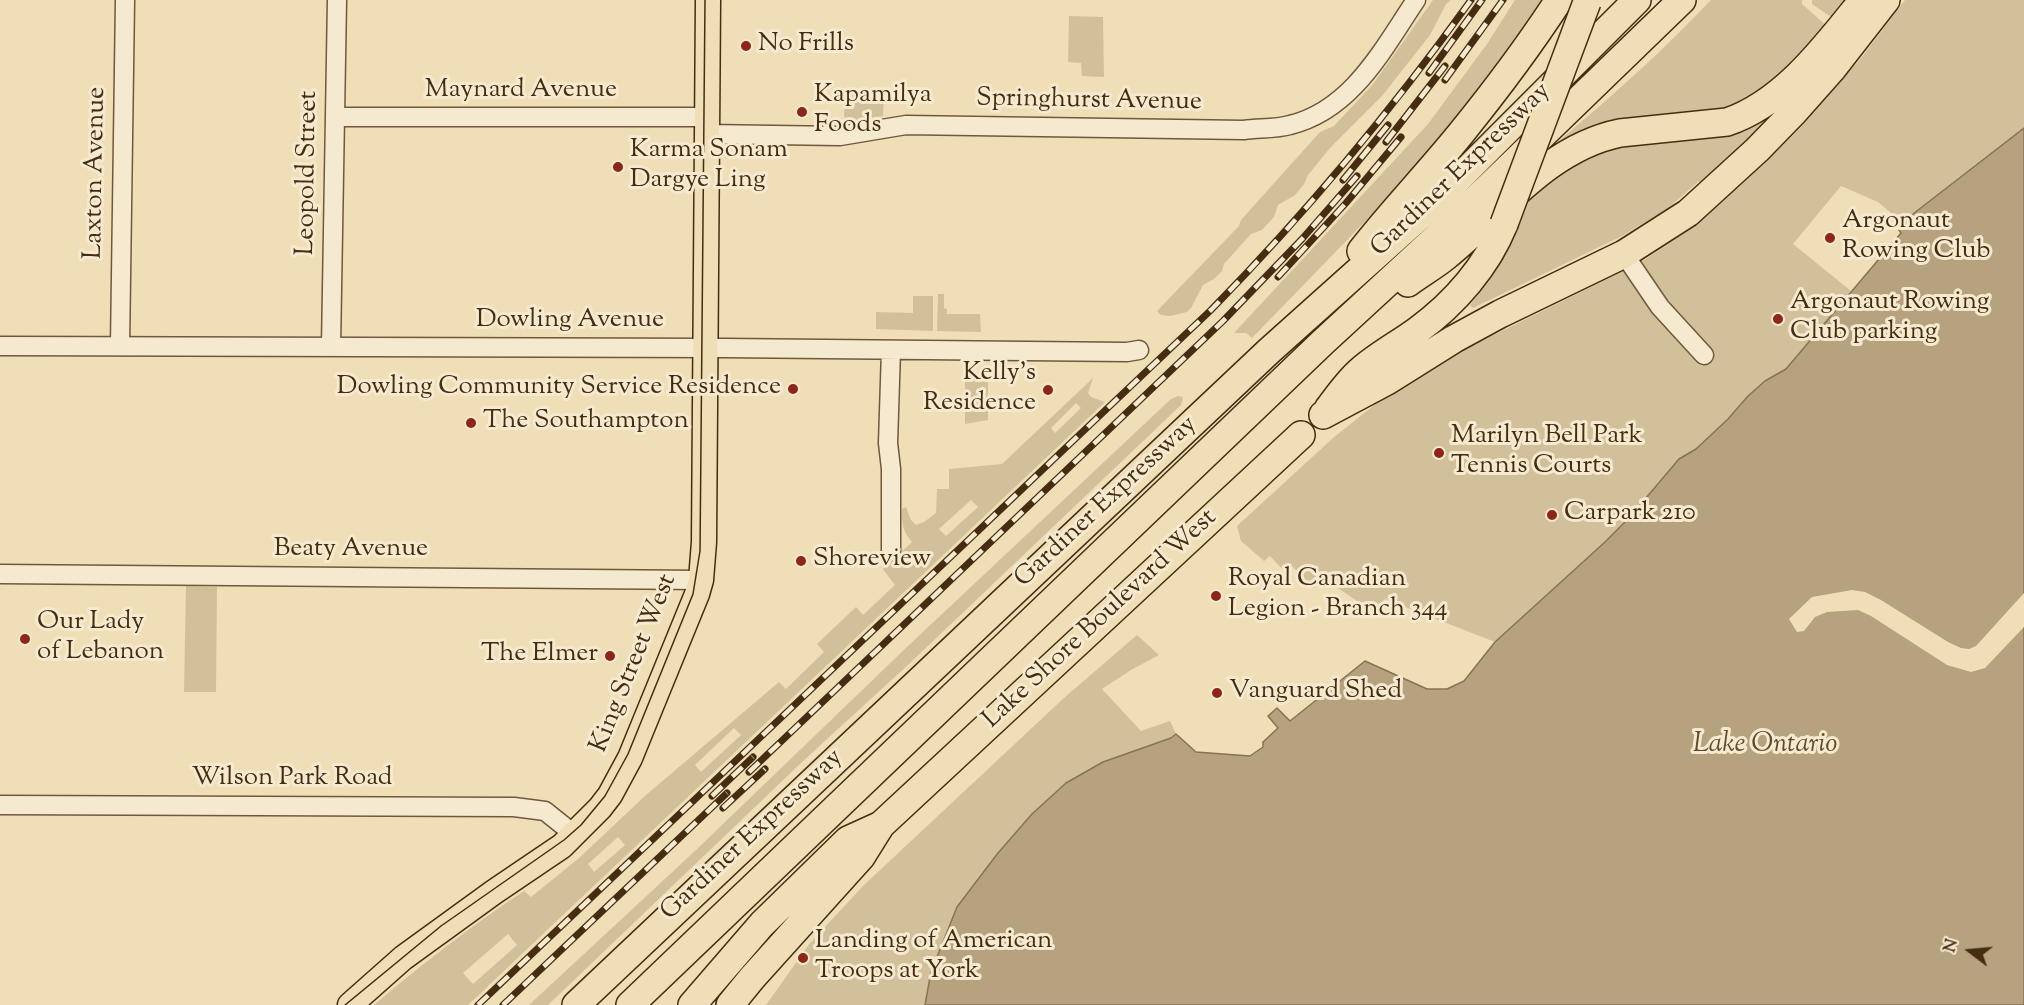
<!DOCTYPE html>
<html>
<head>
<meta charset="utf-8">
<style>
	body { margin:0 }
	#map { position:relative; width:2024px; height:1005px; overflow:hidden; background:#efdeb6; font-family:"Sorts Mill Goudy",serif }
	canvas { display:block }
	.north { position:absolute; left:1940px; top:921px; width:60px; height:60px; -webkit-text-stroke:4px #f5ead0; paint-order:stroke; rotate:286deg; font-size:16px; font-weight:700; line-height:24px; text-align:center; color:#462d12 }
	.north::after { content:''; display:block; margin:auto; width:21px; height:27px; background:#462d12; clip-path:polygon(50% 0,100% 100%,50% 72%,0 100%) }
</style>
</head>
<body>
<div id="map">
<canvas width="2024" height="1005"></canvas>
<div class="north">N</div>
</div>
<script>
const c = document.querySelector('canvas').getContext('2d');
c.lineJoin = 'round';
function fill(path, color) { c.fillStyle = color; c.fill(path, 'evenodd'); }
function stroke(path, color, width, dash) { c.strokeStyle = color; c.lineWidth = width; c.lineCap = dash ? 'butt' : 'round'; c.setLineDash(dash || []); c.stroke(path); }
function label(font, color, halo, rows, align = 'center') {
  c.font = font + ' "Sorts Mill Goudy",serif'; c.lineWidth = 6; c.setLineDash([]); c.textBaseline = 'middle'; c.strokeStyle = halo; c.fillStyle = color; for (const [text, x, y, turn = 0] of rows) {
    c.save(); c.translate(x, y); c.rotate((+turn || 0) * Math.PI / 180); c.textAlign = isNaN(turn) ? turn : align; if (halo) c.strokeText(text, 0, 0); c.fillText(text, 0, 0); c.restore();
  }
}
fill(new Path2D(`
	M1433,0H1451L1446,4L1430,35L1382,96L1330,148L1308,175L1304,184L1295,195L1278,205L1274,217L1262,230L1251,234L1224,264L1222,271L1214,279L1203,285L1191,308L1187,312L1170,316L1161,315L1157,311L1239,226L1241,220L1320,132L1334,126L1373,84Z
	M1515,0H1550L1418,167L1252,338L1246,333H1234L1428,124L1487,44Z
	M1711,0H1802V4L1828,27L1779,79L1748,102L1720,114L1585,131L1559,141C1612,96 1663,51 1711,0Z
	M1812,0H1845L1834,19L1812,4Z
	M1905,0H2024V128L1903,223L1878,202L1841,186L1793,244L1851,291L1786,369L1765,381L1748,396L1728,419L1696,449L1679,459L1629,518L1605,542L1495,642L1385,599L1372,611L1332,584L1331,573L1314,588L1292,566L1285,572L1270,556L1264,561L1241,541L1237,526L1333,438L1383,398L1457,353L1638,264L1694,227L1763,165L1802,126L1862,57Z
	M1069,16L1103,17L1104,77L1082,76L1081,63L1068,62Z
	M845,92L884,93L883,116L846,122L844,115Z
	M1764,113L1769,119L1702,181L1698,182L1667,209L1622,236L1473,308L1470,305L1492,277L1512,243L1533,191L1589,154Z
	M938,294H944V308L947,309V314H980L981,332L937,331Z
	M913,296H933V331L876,329V312L913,313Z
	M965,372L988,373V420L965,424Z
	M1093,378L1088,393L1091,397L1105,402L468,1005H374C422,964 471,926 524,891L531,897L579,858L646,795L779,682L786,689L824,652L817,644L856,607L863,615L895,585L883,569L912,542C902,531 902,523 902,509L906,507L911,520L916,525L924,522L936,513L937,489H949V469L1002,464ZM1076,403L1081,408L1055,433L1051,428ZM971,500L978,507L946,536L939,529ZM734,728L741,735L701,772L695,765ZM618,837L625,845L594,872L588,864ZM508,934L517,945L473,984L463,973Z
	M1178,396L1183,397L1181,405L909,664L802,762L548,1005H529L696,850L908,646L1171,399Z
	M186,586L217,587L216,692H184Z
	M1137,635L1159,655L1131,670L1102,689L1141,731L1170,721L1176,734L1171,738L1103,762L1066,783L1032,814L998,853L931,972L925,1005H766L810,943L864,885L1065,697Z`), '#d2c09a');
const water = new Path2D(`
	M2024,128V1005H925L931,972L957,907L998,853L1032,814L1066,783L1103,762L1171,738L1176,734L1196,752L1250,756L1263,747V742L1278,728L1268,716L1277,708L1290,721L1365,661L1427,689H1447L1464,681L1495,642L1605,542L1629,518L1679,459L1696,449L1728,419L1748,396L1765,381L1786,369L1901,233L1899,230L1900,224Z`);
fill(water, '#b6a27e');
stroke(water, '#897353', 1.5);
fill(new Path2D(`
	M1852,590L1865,592L1881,600L1948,642L1961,648L1969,649L1976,646L2024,593V627L1985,668L1971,672L1947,665L1871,616L1858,610L1827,612L1815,617L1804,631L1797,632L1789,619L1812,597Z`), '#efdeb6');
const minor = new Path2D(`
	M335,117H706
	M706,134L840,136L906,125L1244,130C1259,128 1276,129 1290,125C1352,110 1383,49 1416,0
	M1624,254L1660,307L1704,355
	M0,346L724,348L1127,352L1139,350
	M120,346L125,0
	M331,347L337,0
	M891,350L888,443L891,469V551
	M0,574L701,580
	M0,805L514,807L545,811L575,835`);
const major = new Path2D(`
	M350,1005L403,958L494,892L562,846L600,808L610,795L630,758L697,594L701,580L704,542L708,0`);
const highway = new Path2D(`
	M1361,251C1393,210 1429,173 1462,132C1496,90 1529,46 1559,0
	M1408,283C1420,274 1434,266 1445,257C1501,212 1547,148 1620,133L1727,122C1784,103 1826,46 1863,0
	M1328,409C1338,396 1348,381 1361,370C1378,355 1399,344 1418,330C1455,303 1487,266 1504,224
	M1323,415L1387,381L1454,339L1500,314L1624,254L1688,213L1757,150L1794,112L1833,68L1886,0
	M576,1005L1269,351L1431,206L1637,0
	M630,1005L1323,342L1437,237L1682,0
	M692,1005L762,924L848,840L881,825
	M730,1005L752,978L861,857L881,825L1301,435`);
stroke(minor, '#70593b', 21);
stroke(major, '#462d12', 27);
stroke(highway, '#462d12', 30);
stroke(minor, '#f5ead0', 18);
stroke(major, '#efdeb6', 24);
stroke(highway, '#efdeb6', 27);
stroke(new Path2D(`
	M345,1005L441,926L564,840L581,825L605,796L628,754L693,594L700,551L705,0`), '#462d12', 1.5);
const rail = new Path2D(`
	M1429,73L1482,0
	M1445,80L1503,0
	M1386,142L1445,66
	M1343,180L1388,125
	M1278,277L1346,203L1401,137
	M749,772L1223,321L1302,239L1357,176
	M712,796L753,757
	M723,808L765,769
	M478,1005L1211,310C1306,213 1392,110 1471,0
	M503,1005L727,793`);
stroke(rail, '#462d12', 7);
stroke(rail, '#f5ead0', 4.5, [14]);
const highwayBridge = new Path2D(`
	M1504,224L1587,2`);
stroke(highwayBridge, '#462d12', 30, []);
stroke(highwayBridge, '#efdeb6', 27);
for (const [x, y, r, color] of [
	[746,46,6,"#8f2418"],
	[802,112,6,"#8f2418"],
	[618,167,6,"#8f2418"],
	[1830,238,6,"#8f2418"],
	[1778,319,6,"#8f2418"],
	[793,389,6,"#8f2418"],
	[1048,390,6,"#8f2418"],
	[471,423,6,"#8f2418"],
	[1439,453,6,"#8f2418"],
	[1552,515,6,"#8f2418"],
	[801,561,6,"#8f2418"],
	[1216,596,6,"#8f2418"],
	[25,639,6,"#8f2418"],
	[610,656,6,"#8f2418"],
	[1217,693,6,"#8f2418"],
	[803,958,6,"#8f2418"]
]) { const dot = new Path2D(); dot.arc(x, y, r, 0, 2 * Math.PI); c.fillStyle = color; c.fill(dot); stroke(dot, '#f5ead0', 2); }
label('26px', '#462d12', '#f5ead0', [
	["No Frills",758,46],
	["Kapamilya",814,97],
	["Foods",814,127],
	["Karma Sonam",630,152],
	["Dargye Ling",630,182],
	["Argonaut",1842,223],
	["Rowing Club",1842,253],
	["Argonaut Rowing",1790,304],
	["Club parking",1790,334],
	["Kelly's",1036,375,"right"],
	["Residence",1036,405,"right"],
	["Dowling Community Service Residence",781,389,"right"],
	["The Southampton",483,423],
	["Marilyn Bell Park",1451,438],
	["Tennis Courts",1451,468],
	["Carpark 210",1564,515],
	["Shoreview",813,561],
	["Royal Canadian",1228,581],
	["Legion - Branch 344",1228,611],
	["Our Lady",37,624],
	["of Lebanon",37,654],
	["The Elmer",598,656,"right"],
	["Vanguard Shed",1229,693],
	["Landing of American",815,943],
	["Troops at York",815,973]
], 'left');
label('26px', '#462d12', '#f5ead0', [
	["Maynard Avenue",521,92],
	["Springhurst Avenue",1089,102,1],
	["Gardiner Expressway",1462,171,-44],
	["Laxton Avenue",97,173,-89],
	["Leopold Street",309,173,-89],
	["Dowling Avenue",570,322],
	["Gardiner Expressway",1107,503,-43],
	["Beaty Avenue",351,551],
	["Lake Shore Boulevard West",1101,620,-43],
	["King Street West",635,664,-68],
	["Wilson Park Road",292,780],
	["Gardiner Expressway",753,836,-43]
]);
label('italic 27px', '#624a2d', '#f5ead0', [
	["Lake Ontario",1765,746]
]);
</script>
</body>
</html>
